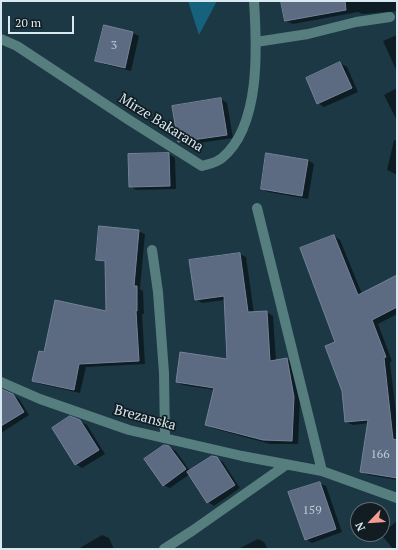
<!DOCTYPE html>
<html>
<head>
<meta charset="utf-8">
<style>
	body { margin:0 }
	#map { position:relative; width:398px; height:550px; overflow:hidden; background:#1c3844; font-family:"PT Serif",serif }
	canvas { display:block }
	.frame { position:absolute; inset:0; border:2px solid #d9e9f1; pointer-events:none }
	.north { position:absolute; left:350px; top:502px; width:40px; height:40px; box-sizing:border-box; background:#111d23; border:1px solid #616f75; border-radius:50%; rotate:245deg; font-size:11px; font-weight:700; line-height:16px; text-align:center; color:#d9e9f1 }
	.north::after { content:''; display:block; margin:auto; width:14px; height:18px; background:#f59c91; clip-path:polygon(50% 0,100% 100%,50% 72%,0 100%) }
	.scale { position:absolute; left:8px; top:16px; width:66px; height:18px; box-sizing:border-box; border:2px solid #d9e9f1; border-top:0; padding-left:5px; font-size:12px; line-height:14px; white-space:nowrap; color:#d9e9f1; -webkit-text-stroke:3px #111d23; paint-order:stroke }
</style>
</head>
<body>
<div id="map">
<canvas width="398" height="550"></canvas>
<div class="frame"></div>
<div class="north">N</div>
<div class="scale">20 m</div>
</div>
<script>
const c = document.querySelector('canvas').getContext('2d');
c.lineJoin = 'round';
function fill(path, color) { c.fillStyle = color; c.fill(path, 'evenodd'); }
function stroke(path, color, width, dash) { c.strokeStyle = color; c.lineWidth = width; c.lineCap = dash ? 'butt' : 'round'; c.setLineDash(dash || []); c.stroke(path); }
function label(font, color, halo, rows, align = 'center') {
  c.font = font + ' "PT Serif",serif'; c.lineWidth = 3.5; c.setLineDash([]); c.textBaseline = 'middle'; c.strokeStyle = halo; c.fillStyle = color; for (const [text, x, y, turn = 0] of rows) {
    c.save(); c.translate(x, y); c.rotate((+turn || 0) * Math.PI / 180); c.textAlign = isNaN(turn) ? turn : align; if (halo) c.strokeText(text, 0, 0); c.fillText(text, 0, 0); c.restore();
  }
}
fill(new Path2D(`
	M188,1H217L199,35Z`), '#16617c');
fill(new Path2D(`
	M282,1H397V11L363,14L358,12L293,24L286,21Z
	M105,26L133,33L139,36L131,71L103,64L97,60Z
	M397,35V72L383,41Z
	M340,63L347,67L358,92L324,107L318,103Z
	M397,88V121L384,95Z
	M221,99L227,103L233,138L186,145L179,142Z
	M394,140L397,141V175L387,170Z
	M169,154L175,158L176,189L136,190L130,186Z
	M308,160L314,164L308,199L268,192L262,189Z
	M138,231L145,234L140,289L143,291L144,314H142L145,364L86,367L80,393L40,384L33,380L44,353L107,312L106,263L97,259Z
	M334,236L340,240L362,294L397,276V314L378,324L392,361L390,362L397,422V480L368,475L361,472L369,423L353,425L346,422L336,343Z
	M240,254L246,257L254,313L267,312L273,316L276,361L287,359L293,363L300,401L298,444H270L212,428L206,424L215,390L183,385L177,382L228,360L225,300L202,303L196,299Z
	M13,395L19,399L29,415L1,433V397Z
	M80,421L87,425L105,454L82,468L76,464Z
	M169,447L176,451L190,471L216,458L223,462L240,488L214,506L208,502L190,474L170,488L163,485Z
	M319,483L326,486L342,532L312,543L306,539Z
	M397,521V549H393L381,534Z
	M102,535L109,538L114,549H78Z
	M258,539L264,542L268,549H238Z`), '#0007');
const building = new Path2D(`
	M281,1H345L346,10L285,21Z
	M104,25L133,32L125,68L95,61Z
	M340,62L352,88L317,104L306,78Z
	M221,98L227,135L178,142L172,106Z
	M169,153L170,186L129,187L128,154Z
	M266,153L308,160L302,196L261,189Z
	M99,226L139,230L134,286H137V311H136L139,361L79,364L74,390L32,381L39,351L44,352L55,300L106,311L105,261L96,260Z
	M334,235L358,295L397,275V307L372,320L386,357L384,358L393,439L397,440V478L360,472L368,420L345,422L342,391L325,346L335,342L300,248Z
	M240,253L248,312L267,311L270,361L287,358L294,397L292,441L263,440L205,425L214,388L176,382L180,352L227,359L224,296L195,300L189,260Z
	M1,389L13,394L24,412L1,426Z
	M70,416L80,420L99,450L75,465L52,428Z
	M164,445L169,446L186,469L163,486L144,459Z
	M212,456L217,457L235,485L207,503L187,472Z
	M320,482L336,529L305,540L288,492Z`);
fill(building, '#5d6b82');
stroke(building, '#74829a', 1);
stroke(new Path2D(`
	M1,39L17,46L129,120L202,166C209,164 216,163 222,158C261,126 257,47 254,1
	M256,42L308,34L356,22L390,17
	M257,208L322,471
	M152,250L158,292L164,373L165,438
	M1,382L40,399L129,430L242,456L322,471L397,498
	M164,549L192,531L286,465`), '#567e7e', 10);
label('12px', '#bacad5', null, [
	["3",114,46],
	["166",380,455],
	["159",312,511]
]);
label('14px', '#d9e9f1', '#111d23', [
	["Mirze Bakarana",161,123,32],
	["Brezanska",145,418,15]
]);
</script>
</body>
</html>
